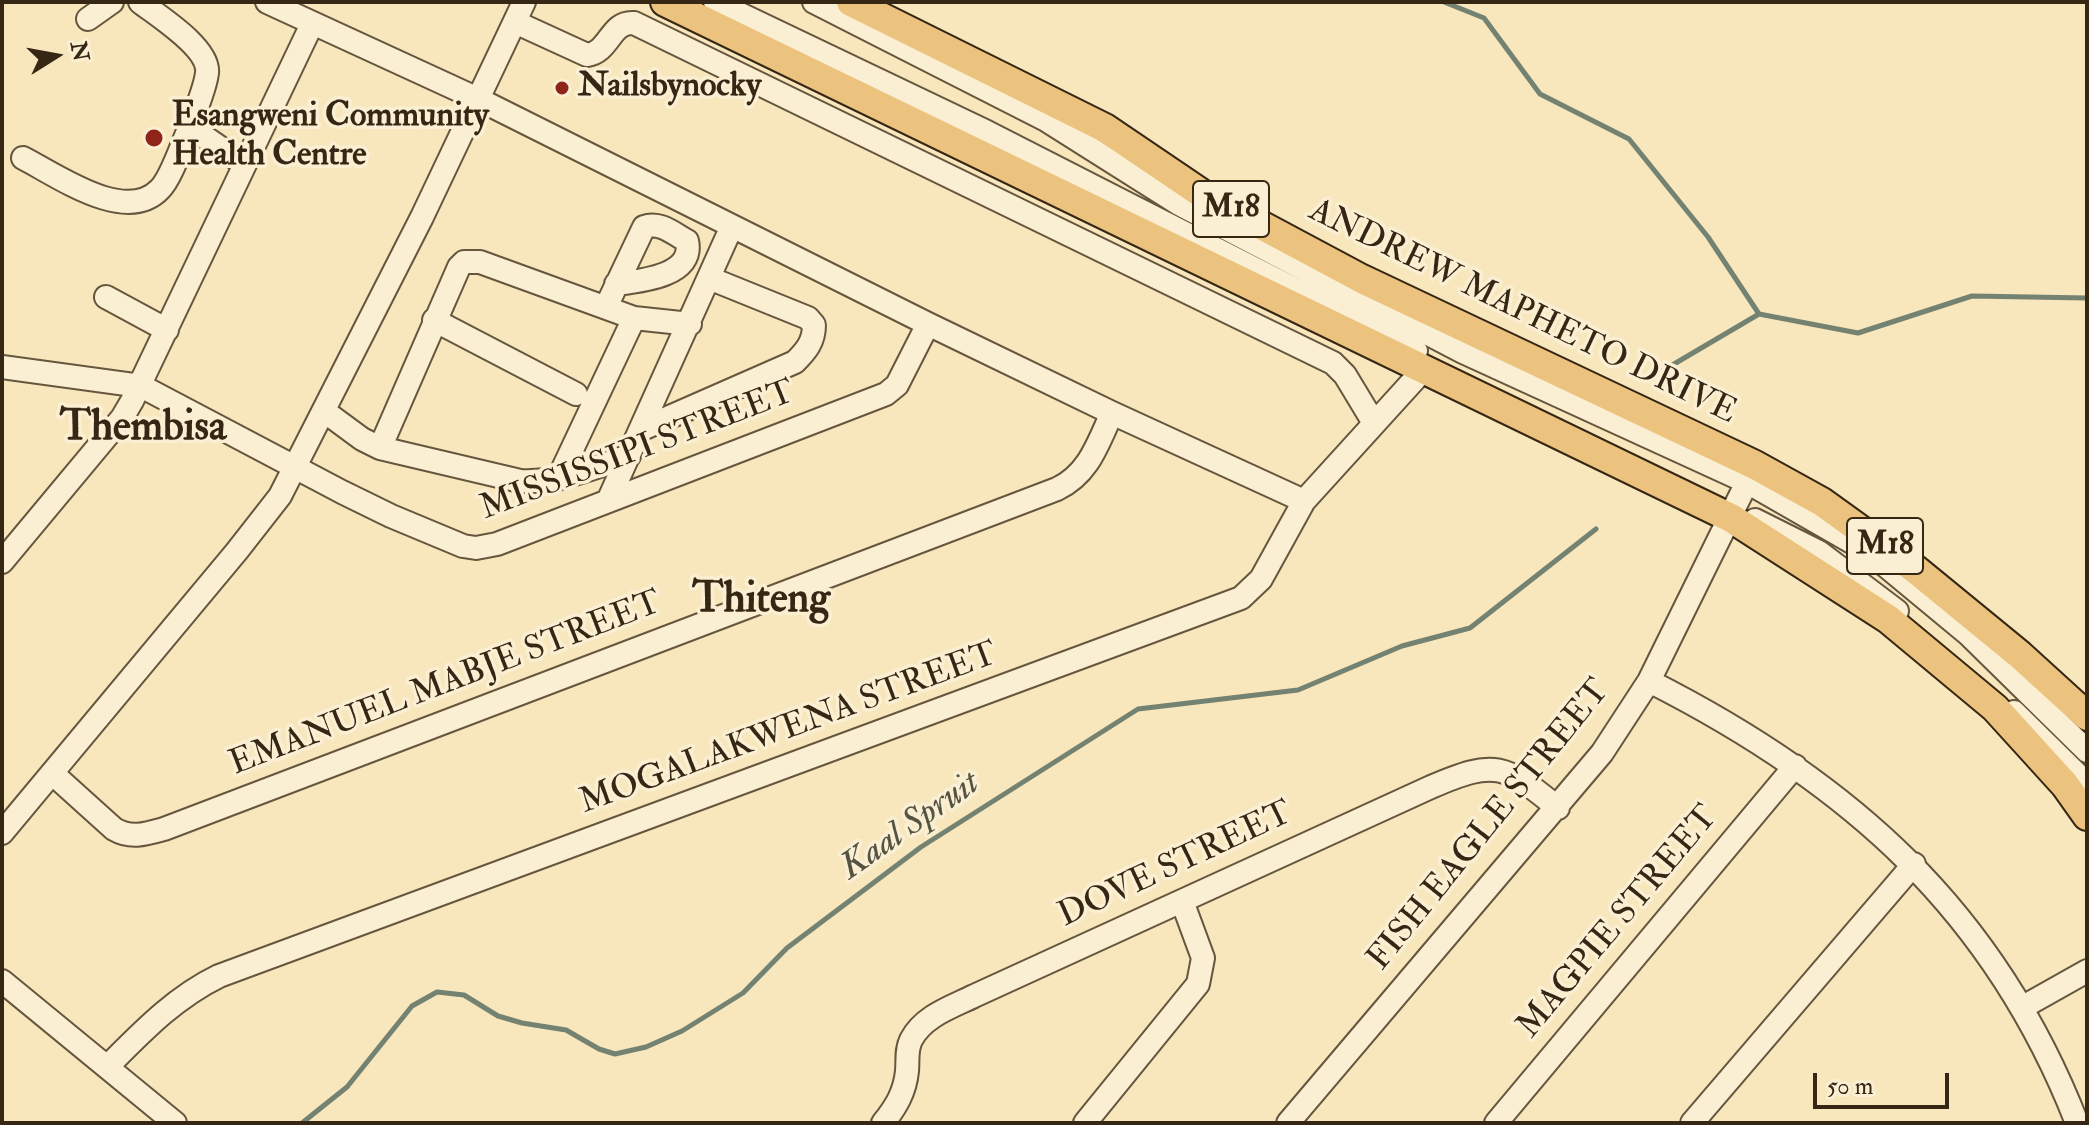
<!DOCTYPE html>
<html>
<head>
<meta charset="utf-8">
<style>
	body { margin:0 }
	#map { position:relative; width:2089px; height:1125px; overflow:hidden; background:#f8e6bc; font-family:"IM FELL Double Pica",serif }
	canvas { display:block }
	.frame { position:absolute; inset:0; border:4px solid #362614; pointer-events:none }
	.north { position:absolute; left:16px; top:16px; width:80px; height:80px; -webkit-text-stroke:6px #faefd3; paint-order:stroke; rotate:79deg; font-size:22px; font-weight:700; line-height:32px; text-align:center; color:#362614 }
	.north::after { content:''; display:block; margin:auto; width:28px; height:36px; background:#362614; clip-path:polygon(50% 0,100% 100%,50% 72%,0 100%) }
	.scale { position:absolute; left:1813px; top:1073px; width:136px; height:36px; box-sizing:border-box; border:4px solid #362614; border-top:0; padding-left:10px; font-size:24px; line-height:28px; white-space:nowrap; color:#362614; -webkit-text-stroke:6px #faefd3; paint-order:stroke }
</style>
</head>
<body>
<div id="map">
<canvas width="2089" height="1125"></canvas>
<div class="frame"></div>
<div class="north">N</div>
<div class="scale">50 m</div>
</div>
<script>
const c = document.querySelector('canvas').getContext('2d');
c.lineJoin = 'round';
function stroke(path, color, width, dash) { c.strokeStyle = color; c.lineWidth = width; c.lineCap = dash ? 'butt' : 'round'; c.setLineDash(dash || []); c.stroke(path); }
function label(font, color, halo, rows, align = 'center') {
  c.font = font + ' "IM FELL Double Pica",serif'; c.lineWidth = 7; c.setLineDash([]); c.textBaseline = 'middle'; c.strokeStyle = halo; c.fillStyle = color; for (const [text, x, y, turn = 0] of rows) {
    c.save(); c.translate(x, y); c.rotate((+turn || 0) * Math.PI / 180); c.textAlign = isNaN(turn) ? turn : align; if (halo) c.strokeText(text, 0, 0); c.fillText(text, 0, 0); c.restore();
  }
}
stroke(new Path2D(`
	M1444,2L1484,18L1540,94L1629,139L1708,237L1759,314
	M1652,377L1759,314L1858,333L1972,296L2087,298
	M302,1123L347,1087L412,1006L437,992L464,995L498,1016L522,1023L566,1030L599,1049L615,1054L646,1047L682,1031L743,993L787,948L921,847L1138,709L1298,690L1402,646L1470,628L1596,529`), '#748271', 5);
const minor = new Path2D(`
	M140,2C158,16 210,48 207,73C205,90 195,110 190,127
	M267,2L478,99L928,324L1112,413L1304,501
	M715,2L987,132L1416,351
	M814,2L1046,120L1179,204L1463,352L1747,482L1869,552L1968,634L2087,751
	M88,19L112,2
	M515,22L587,55C610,52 610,21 634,23L1333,363L1345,375L1374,423
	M23,158C58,176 126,225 160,189C172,177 182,143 190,127L244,164
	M106,297L167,330
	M606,307L644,227C660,221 674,234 687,241C695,276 640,281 616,284
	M434,320L576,394
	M2,367L141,386L342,492L391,516L463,546L476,548L497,544L886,394L897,385L928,324
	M324,411L362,439L380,448L520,481C558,483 593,468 629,456
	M640,430L795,362C806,351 814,342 814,325L808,318L709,278
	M380,448L459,267L464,262H480L634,318L690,324
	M558,479L634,318
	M608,501L732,226
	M1755,520L1819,552L1897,611
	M2,562L122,418L132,401L312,24
	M1649,681C1849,782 1994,910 2077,1123
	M2014,712L2087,784
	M53,774L114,829C131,839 146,834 164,829L1057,489C1089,474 1098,443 1112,413
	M2,833L237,551L280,496L422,217L524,2
	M2,981L175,1123
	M2023,1007L2087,971
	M107,1067C142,1032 174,998 219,976L1241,598L1261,579L1304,501L1424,369
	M883,1123C896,1107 905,1092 907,1071C908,1060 906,1050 911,1040C923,1016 952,1007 974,996L1431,787C1496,759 1504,764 1558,808
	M1085,1123L1198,984L1203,958L1182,901
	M1288,1123L1602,753L1649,681L1753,470
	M1496,1123L1795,766
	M1692,1123L1914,864`);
const major = new Path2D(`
	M665,2L1731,518L1888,619L1995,708L2065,785L2087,816
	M851,2L1105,128L1201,193L1362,279L1755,465L1822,502L1915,569L2020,655L2087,716`);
stroke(minor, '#66563e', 26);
stroke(major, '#362614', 32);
stroke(minor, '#faefd3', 22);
stroke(major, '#ecc37e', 28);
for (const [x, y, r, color] of [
	[562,88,8,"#8f2418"],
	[154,138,10,"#8f2418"]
]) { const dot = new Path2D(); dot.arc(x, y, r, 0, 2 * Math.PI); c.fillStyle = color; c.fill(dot); stroke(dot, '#faefd3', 3); }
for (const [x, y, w] of [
	[1231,209,76],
	[1885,546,76]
]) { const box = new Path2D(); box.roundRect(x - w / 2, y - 28, w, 56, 6); c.fillStyle = '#faefd3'; c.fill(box); stroke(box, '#362614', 2); }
label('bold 32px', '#362614', null, [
	["M18",1231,209],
	["M18",1885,546]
]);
label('bold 34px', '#362614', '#faefd3', [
	["Nailsbynocky",578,88],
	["Esangweni Community",172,118],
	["Health Centre",172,157]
], 'left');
label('34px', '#362614', '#faefd3', [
	["ANDREW MAPHETO DRIVE",1522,313,26],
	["MISSISSIPI STREET",638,452,-21],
	["EMANUEL MABJE STREET",446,685,-21],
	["MOGALAKWENA STREET",789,730,-20],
	["FISH EAGLE STREET",1490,826,-51],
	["DOVE STREET",1176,866,-25],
	["MAGPIE STREET",1619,923,-50]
]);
label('italic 36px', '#555442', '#faefd3', [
	["Kaal Spruit",911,827,-35]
]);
label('bold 42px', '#362614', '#faefd3', [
	["Thembisa",143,430],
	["Thiteng",761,602]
]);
</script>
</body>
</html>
